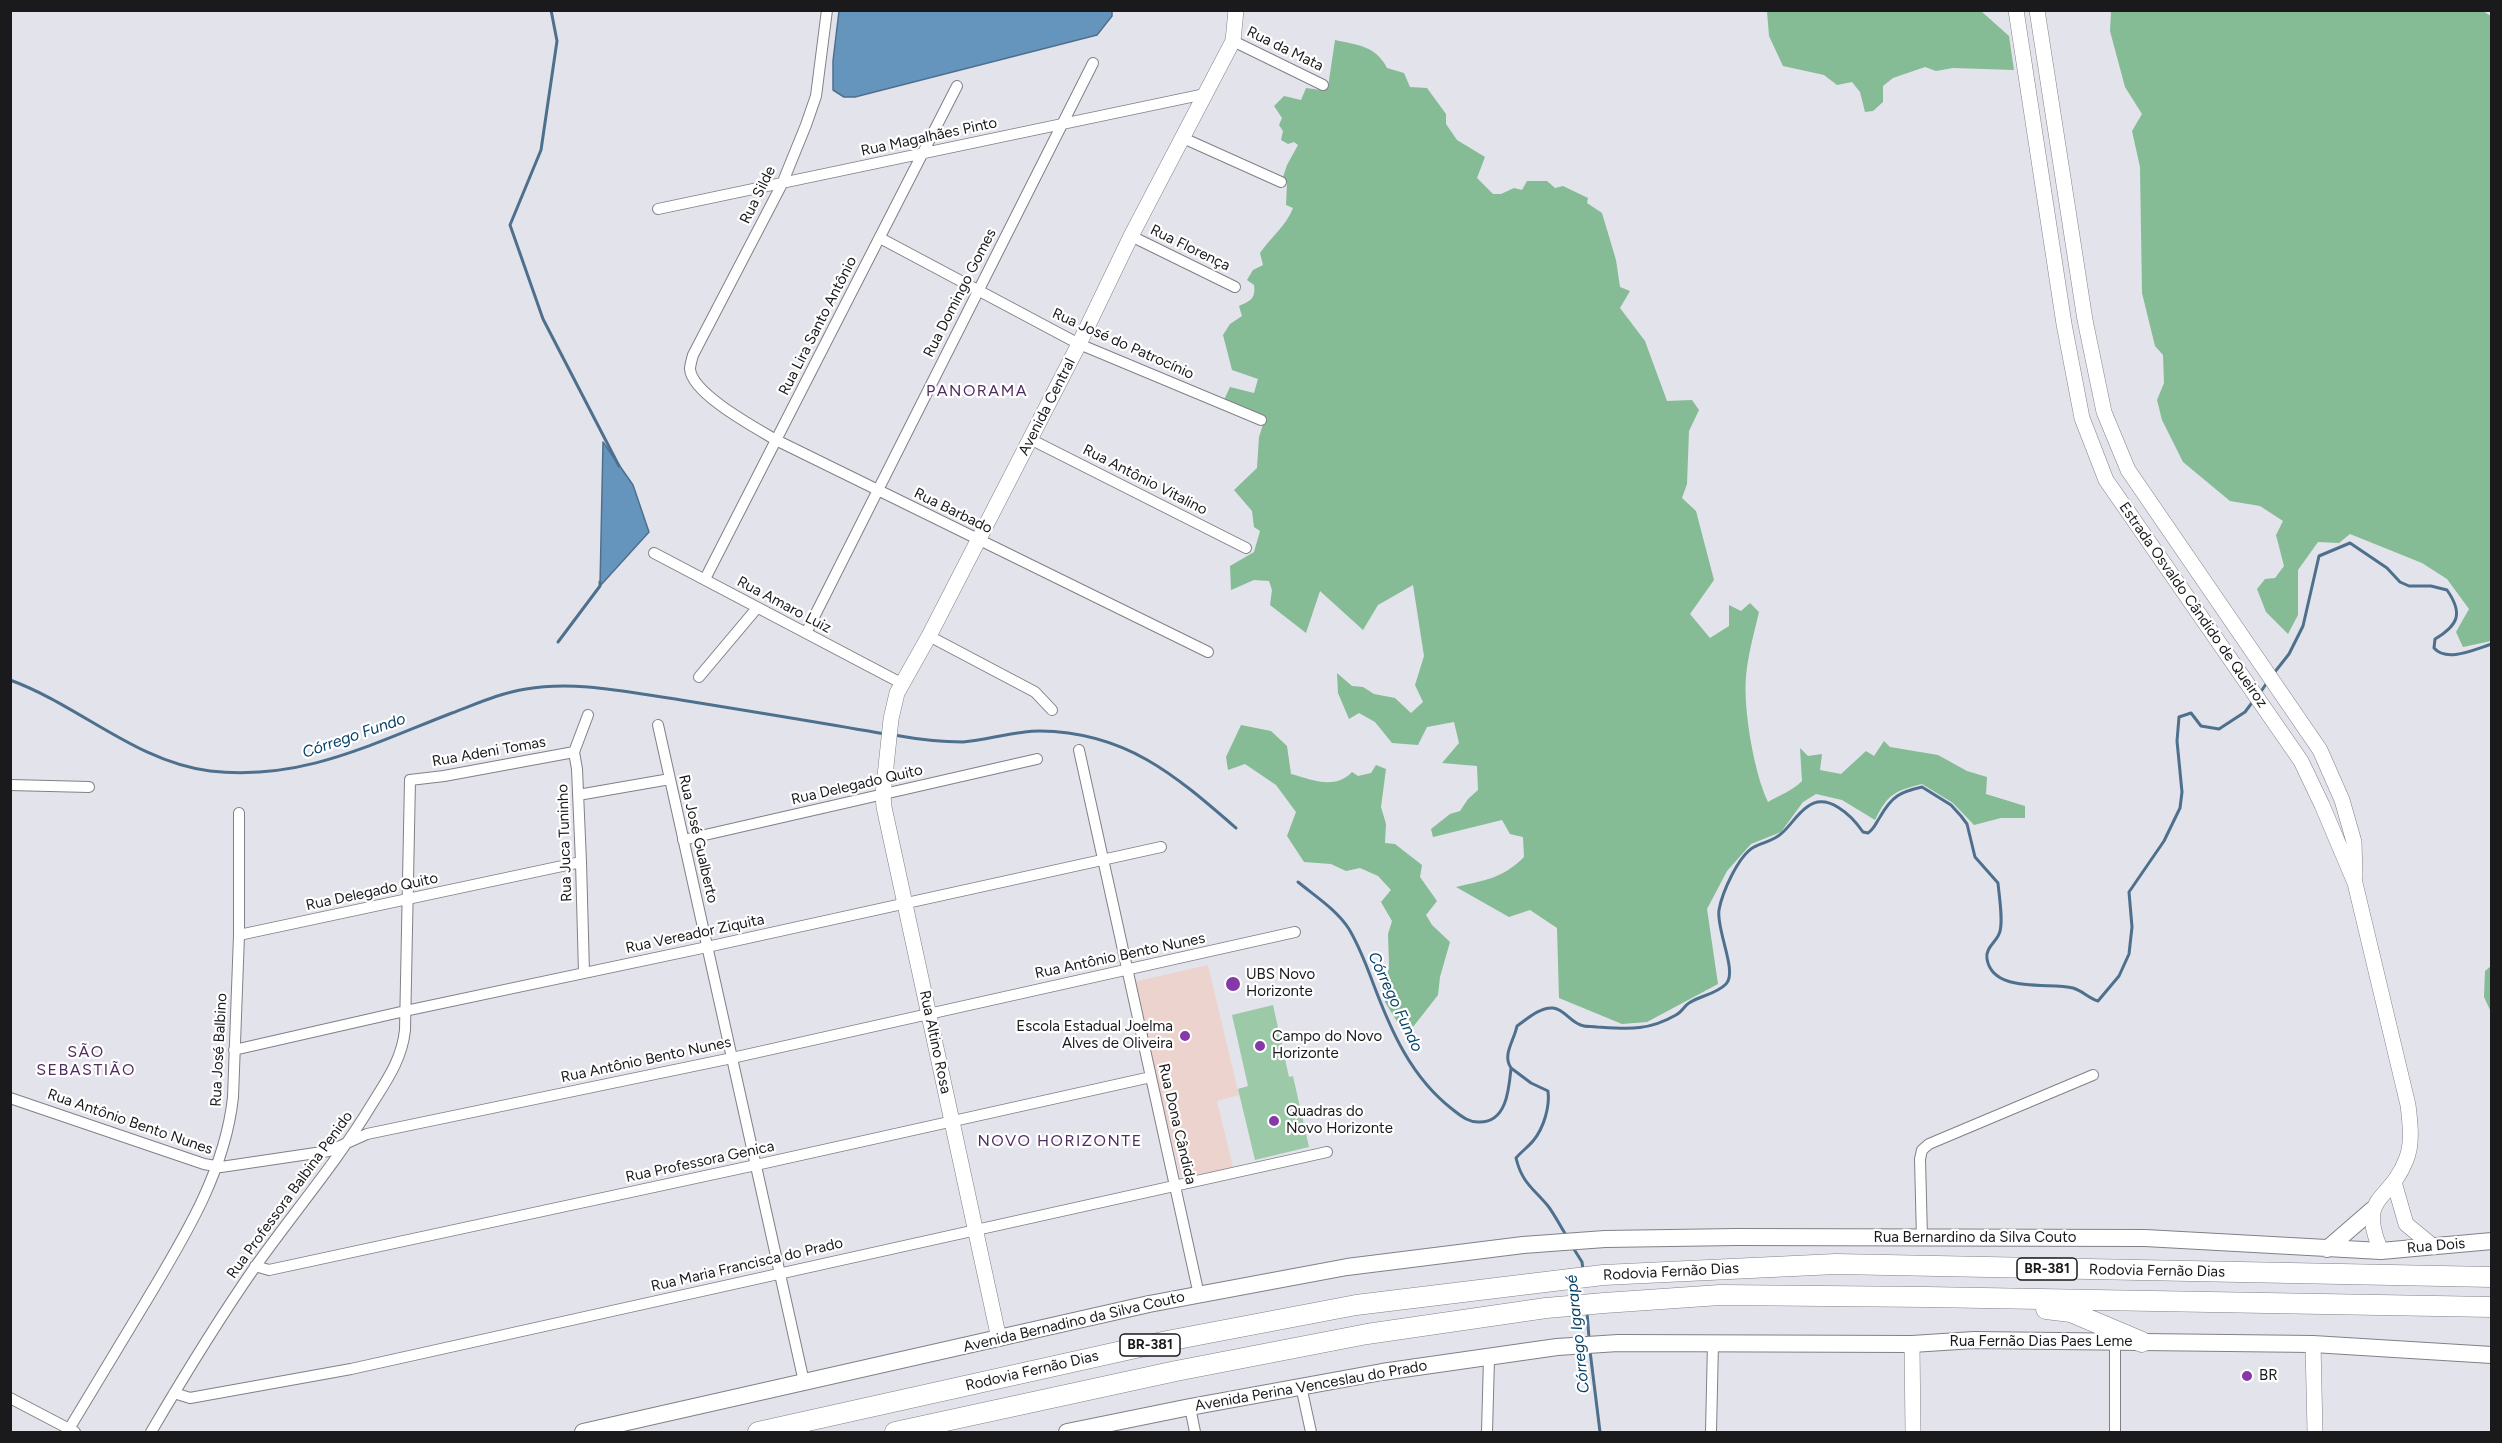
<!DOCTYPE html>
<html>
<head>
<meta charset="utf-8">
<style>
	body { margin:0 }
	#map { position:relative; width:2502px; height:1443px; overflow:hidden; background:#e3e3ec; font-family:Figtree,sans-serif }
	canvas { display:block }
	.frame { position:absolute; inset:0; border:12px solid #1a1a1d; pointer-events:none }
</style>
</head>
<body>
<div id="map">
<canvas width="2502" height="1443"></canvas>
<div class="frame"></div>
</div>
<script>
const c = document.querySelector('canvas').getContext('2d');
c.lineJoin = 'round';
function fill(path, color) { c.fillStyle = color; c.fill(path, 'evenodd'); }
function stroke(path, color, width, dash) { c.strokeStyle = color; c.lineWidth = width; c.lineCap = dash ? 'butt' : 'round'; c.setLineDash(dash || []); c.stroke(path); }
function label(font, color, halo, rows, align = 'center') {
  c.font = font + ' Figtree,sans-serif'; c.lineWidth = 4.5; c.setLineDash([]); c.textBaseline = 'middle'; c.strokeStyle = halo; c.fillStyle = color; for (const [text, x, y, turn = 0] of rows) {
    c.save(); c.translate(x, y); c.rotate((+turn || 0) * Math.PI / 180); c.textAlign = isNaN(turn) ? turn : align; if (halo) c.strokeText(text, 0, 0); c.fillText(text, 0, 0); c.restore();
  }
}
fill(new Path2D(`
	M1208,965L1239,1095L1217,1101L1233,1167L1181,1179L1133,982Z`), '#edd3ce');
fill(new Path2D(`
	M1273,1005L1289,1077L1293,1076L1309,1147L1255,1160L1238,1089L1248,1086L1232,1015Z`), '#9ccaa9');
fill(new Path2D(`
	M1767,11H1981L2009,36L2014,70L1953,68L1936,71L1925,67L1893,78L1883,86V102L1873,111L1865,112L1860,92L1852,82L1837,85L1824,75L1783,66L1769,36Z
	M2111,11L2481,10L2491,16V641L2463,647L2456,632L2469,609L2447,579L2422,563L2350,534L2339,543L2318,542L2298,570V615L2288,634L2266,612L2257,589L2265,579L2275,578L2284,566L2276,535L2283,521L2260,506L2230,501L2183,462L2162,420L2157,400L2164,383L2163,355L2155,346L2142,293L2140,167L2132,131L2142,114L2125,87L2110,31Z
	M1335,40C1358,45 1376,46 1387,68L1404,73L1410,87L1427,88L1446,114V124L1457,140L1485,157L1477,178L1493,194H1501L1514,188L1522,190L1527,181H1547L1555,188L1563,186L1588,198L1587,203L1602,213L1616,260L1620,287L1630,291L1620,308L1645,341L1667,401L1692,400L1699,410L1689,431L1687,484L1682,498L1696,511L1714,580L1690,614L1710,638L1729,626V605L1741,611L1750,603L1759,612C1754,633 1748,655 1746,676C1743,709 1754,773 1768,802C1781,794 1791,792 1802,781L1800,748L1808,756L1822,754L1820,770L1841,774L1866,751L1874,756L1884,741L1890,747L1938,755L1967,771L1987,777L1986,794L2025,806V818H2001L1974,825L1953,803L1922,784C1894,791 1888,794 1875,820L1842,800L1816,794L1803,802L1781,832L1751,844L1727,871L1707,909L1718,984L1647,1022L1622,1024L1559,998L1557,928L1530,910L1509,917L1456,887C1485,880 1502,879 1524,857L1523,837L1510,834L1502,820L1433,837L1431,829L1450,814L1460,811L1468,799L1478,790L1477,766L1442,763L1459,743L1454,722L1427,727L1418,745L1392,743L1375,722L1359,713L1349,719L1338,693L1337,673L1352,686L1363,687L1374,694L1395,698L1411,713L1423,702L1415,685L1424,656L1413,585L1378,605L1363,630L1320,591L1306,633L1270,605L1272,590L1269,581L1254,580L1231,590L1230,566L1254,552L1260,531L1254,527L1252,511L1234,490L1257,468L1259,437L1265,418L1224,400L1230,387L1254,393L1258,379L1232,370L1223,335L1230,324L1242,316L1239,306C1250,301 1256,299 1254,285L1247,280L1253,270L1263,265L1260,253C1271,237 1286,226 1293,208L1286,205L1287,183L1283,177L1287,165L1298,145L1294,142L1288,144L1281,140L1283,131L1279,125L1282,118L1274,106L1284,96L1301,100L1306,88L1321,90L1328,87Z
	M1241,725L1271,731L1287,746L1291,774C1313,780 1335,790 1352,772L1358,776L1371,773L1376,765L1386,769L1381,807L1386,824L1385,843L1395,844L1422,865L1420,877L1437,901L1426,915L1432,925L1450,942L1440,977L1438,995L1406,1036L1385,1002L1389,964L1388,934L1392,921L1381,902L1391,890L1378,876L1360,868L1346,871L1331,864L1304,862L1287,836L1296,812L1276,785L1245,764L1228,770L1226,757Z
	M2491,966V1012L2484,997L2485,971Z`), '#85bb95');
const water = new Path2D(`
	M839,11V10L1112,11V16L1097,35L855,97H844L833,90V61Z
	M603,442L633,485L649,532L600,586Z`);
fill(water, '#6595bd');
stroke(water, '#4e708d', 1.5);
stroke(new Path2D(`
	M551,10L557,41L541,150L510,225L543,319L619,466
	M558,642L600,586V582
	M2274,673L2289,654L2303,626L2319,556L2350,543L2387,568L2400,582L2409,586H2431L2447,590C2463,613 2459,625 2435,639L2434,648C2447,663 2475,649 2492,644
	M10,680C79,705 136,762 210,771C302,781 369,745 452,713C476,704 500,693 526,689C577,680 631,693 681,700C749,711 817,722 885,734
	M2260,693L2268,681
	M894,735C916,739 941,742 963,742C988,740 1014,731 1040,731C1126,732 1175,775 1236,828
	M1298,882C1315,896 1337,910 1349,929C1359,946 1366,964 1373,983C1391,1031 1411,1077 1452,1109C1461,1116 1469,1123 1480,1122C1507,1122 1509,1088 1511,1068C1502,1055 1514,1041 1517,1026C1527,1019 1540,1007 1553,1008C1565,1009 1571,1024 1584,1026C1588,1027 1593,1026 1597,1027C1629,1029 1648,1031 1676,1015C1682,1012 1684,1006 1689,1003C1701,995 1715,995 1726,984C1738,972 1716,930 1719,910C1722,893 1738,856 1754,847C1763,842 1774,841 1782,833C1791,825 1797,814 1807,807C1827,791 1852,816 1863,832L1868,833C1874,829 1876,823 1880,817C1892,796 1900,792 1922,787L1951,805L1961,816L1967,824L1975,857L1998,883C1999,895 2004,925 1999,934C1996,942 1985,948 1987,959C1993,994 2049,982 2073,988C2083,991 2088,998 2098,1001L2119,976L2129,954L2132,927L2129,892L2164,841L2180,808L2182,792L2177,741L2179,717L2191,713L2201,726L2219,729L2245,712L2254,700
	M1511,1068L1531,1083L1548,1091C1550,1106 1544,1128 1533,1141C1528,1147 1521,1152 1516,1158C1522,1183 1533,1188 1548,1206C1555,1215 1560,1226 1566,1235
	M1572,1246L1582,1262L1583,1270
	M1587,1312L1589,1338
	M1590,1351L1600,1432`), '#4e708d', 3);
const street = new Path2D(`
	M827,10L816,96L806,125L782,184L693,355C692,359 690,365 690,369C692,394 756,428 776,440L1208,652
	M1233,41L1323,85
	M1183,138L1281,182
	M658,209L1205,94
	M1131,236L1235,287
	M880,238L1079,344L1261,420
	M1030,439L1246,548
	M654,553L901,683
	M705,579L957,86
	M806,633L1093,63
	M929,636L1035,692L1052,710
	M699,677L757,608
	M658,725L804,1382
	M1079,750L1199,1295
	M10,785L89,787
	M578,795L670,779
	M683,840L1037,759
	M239,935L581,862
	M584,973L581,862L577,769L574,752L588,715
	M234,1050L405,1011L707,947L1161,847
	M10,1098L204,1164L221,1167L329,1151L367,1134L732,1058L1295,932
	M1922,1238L1920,1159L1922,1150L1929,1144L2093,1075
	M255,1266L269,1270L756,1165L1151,1077
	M1301,1386L1311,1432
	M174,1393L190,1398L351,1369L1327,1152
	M10,1398L75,1432
	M1190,1407L1195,1432
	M69,1429C94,1387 120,1345 145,1303C183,1239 225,1173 233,1097L239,935V813
	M151,1432C184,1376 218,1320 255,1267C294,1212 337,1162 372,1104C387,1080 402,1059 405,1030L410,780L444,776L574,752
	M1487,1432L1489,1358
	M1711,1432L1713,1343
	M2115,1432V1343`);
const secondary = new Path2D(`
	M2016,10L2064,324L2082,418L2106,480L2301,761L2322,805L2355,883L2408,1105C2410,1122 2413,1144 2406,1160C2389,1204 2357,1194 2381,1251
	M2037,10L2085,320L2104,412L2128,470L2320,750L2342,800L2354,842L2355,876
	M2394,1182L2406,1224L2434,1247
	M999,1339L884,807L883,795L891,719L897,693L929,636L1079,344L1131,236L1233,41L1236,10
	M1912,1344L1913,1432
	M2313,1344L2315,1432`);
const primary = new Path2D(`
	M2327,1249L2372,1210
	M583,1432L1149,1304L1347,1267L1523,1245L1605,1239L1736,1237L2145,1238L2381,1251L2492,1241
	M1067,1432L1190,1407L1382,1372L1557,1347L1618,1343L1912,1344L1974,1340L2142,1342L2313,1344L2492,1355`);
const highway = new Path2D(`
	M2046,1309L2071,1312L2142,1342
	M758,1432L1167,1341L1356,1305L1603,1275L1836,1264L2492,1277
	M895,1432L1176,1371L1367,1334L1546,1308L1604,1303L1720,1295L1927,1297L2492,1307`);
stroke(street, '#808088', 12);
stroke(secondary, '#808088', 16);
stroke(primary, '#808088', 18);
stroke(highway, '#808088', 21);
stroke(street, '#fff', 10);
stroke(secondary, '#fff', 15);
stroke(primary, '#fff', 16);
stroke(highway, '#fff', 20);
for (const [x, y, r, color] of [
	[1233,984,8,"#8638a8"],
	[1185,1036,6,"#8638a8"],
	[1260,1046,6,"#8638a8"],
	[1274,1121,6,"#8638a8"],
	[2247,1376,6,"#8638a8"]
]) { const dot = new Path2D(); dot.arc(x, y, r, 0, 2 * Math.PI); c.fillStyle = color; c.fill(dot); stroke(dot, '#fff', 2); }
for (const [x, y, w] of [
	[2047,1269,60],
	[1150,1345,60]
]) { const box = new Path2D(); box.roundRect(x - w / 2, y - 11, w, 22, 4.5); c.fillStyle = '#fff'; c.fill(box); stroke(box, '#1a1a1d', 1.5); }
label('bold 14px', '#1a1a1d', null, [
	["BR-381",2047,1269],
	["BR-381",1150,1345]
]);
label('15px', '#1a1a1d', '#fff', [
	["Rua da Mata",1285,49,26],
	["Rua Magalhães Pinto",929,137,-12],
	["Rua Silde",758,195,-64],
	["Rua Florença",1190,248,26],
	["Rua Domingo Gomes",960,293,-63],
	["Rua Lira Santo Antônio",818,326,-63],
	["Rua José do Patrocínio",1123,344,24],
	["Avenida Central",1047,407,-63],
	["Rua Antônio Vitalino",1145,480,27],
	["Rua Barbado",953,511,26],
	["Rua Amaro Luiz",784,605,28],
	["Estrada Osvaldo Cândido de Queiroz",2193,605,55],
	["Rua Adeni Tomas",489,752,-10],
	["Rua Delegado Quito",857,785,-13],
	["Rua José Gualberto",698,839,77],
	["Rua Juca Tuninho",565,843,-92],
	["Rua Delegado Quito",372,892,-12],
	["Rua Vereador Ziquita",695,934,-12],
	["Rua Antônio Bento Nunes",1120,956,-12],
	["Rua Altino Rosa",935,1042,78],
	["Rua José Balbino",219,1050,-87],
	["Rua Antônio Bento Nunes",646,1060,-12],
	["Rua Antônio Bento Nunes",130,1122,19],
	["Rua Dona Cândida",1177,1124,77],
	["Rua Professora Genica",700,1162,-12],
	["Rua Professora Balbina Penido",290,1195,-54],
	["Rua Bernardino da Silva Couto",1975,1238],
	["Rua Dois",2436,1246,-5],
	["Rua Maria Francisca do Prado",747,1265,-13],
	["Rodovia Fernão Dias",2157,1271,1],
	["Rodovia Fernão Dias",1671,1272,-3],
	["Avenida Bernadino da Silva Couto",1074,1322,-13],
	["Rua Fernão Dias Paes Leme",2041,1342],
	["Rodovia Fernão Dias",1032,1371,-13],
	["Avenida Perina Venceslau do Prado",1311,1386,-10]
]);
label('15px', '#1a1a1d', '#fff', [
	["UBS Novo",1246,975],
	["Horizonte",1246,992],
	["Escola Estadual Joelma",1173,1027,"right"],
	["Alves de Oliveira",1173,1044,"right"],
	["Campo do Novo",1272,1037],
	["Horizonte",1272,1054],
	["Quadras do",1286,1112],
	["Novo Horizonte",1286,1129],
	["BR",2259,1376]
], 'left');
c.letterSpacing = '1.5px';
label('16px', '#512c63', '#fff', [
	["PANORAMA",977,391],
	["SÃO",86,1052],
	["SEBASTIÃO",86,1070],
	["NOVO HORIZONTE",1060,1141]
]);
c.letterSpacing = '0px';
label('italic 16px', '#054268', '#fff', [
	["Córrego Fundo",354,736,-19],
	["Córrego Fundo",1395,1002,65],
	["Córrego Igarapé",1578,1334,-96]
]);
</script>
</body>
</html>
